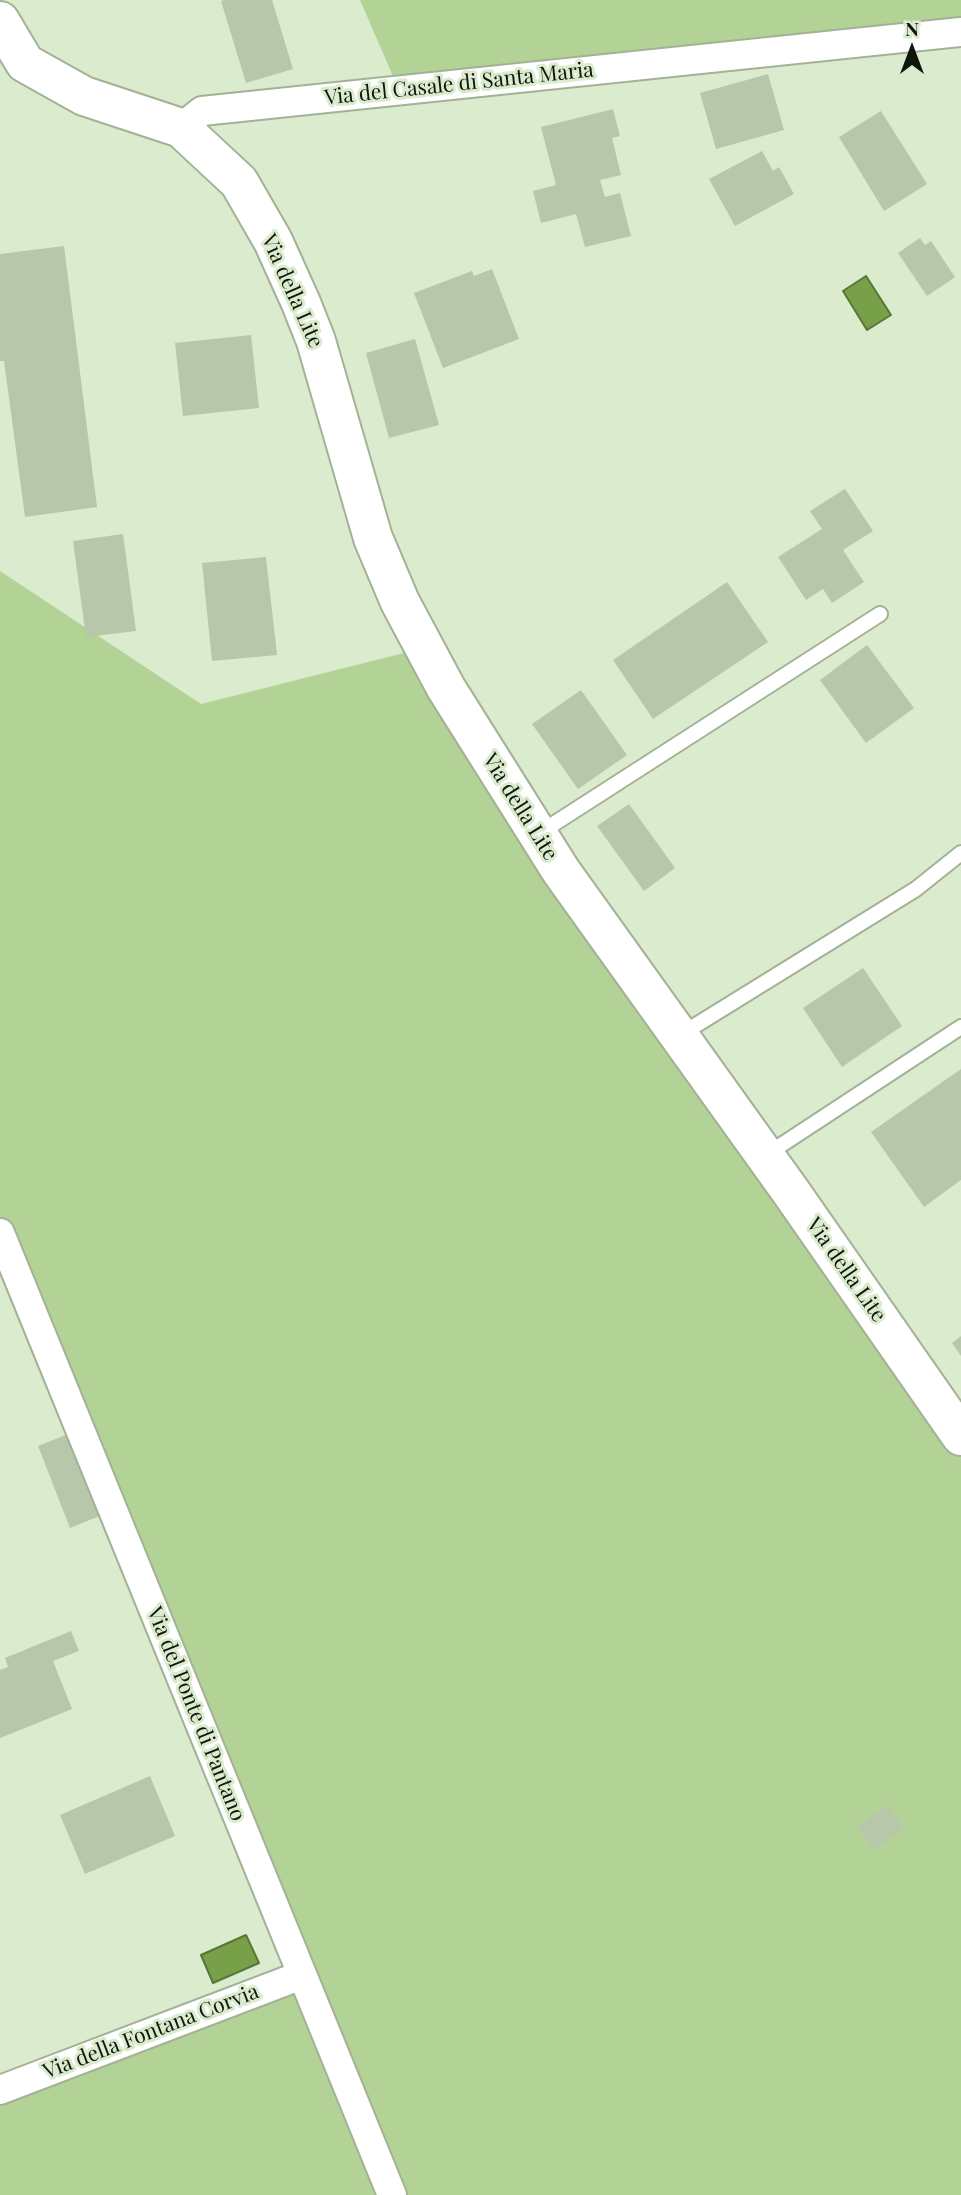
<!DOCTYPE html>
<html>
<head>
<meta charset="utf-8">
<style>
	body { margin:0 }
	#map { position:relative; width:961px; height:2195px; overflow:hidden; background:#dbebce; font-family:"Playfair Display",serif }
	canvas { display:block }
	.north { position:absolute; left:877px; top:14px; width:70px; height:70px; -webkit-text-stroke:5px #dbebce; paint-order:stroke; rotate:0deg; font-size:19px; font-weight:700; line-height:28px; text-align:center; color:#11160c }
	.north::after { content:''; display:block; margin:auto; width:24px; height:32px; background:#11160c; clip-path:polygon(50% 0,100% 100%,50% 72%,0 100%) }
</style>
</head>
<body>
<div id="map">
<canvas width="961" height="2195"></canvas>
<div class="north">N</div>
</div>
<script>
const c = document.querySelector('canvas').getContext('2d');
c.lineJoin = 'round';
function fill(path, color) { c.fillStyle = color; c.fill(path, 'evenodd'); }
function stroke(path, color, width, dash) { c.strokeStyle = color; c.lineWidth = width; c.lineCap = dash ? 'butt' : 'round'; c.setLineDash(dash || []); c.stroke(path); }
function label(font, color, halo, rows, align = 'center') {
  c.font = font + ' "Playfair Display",serif'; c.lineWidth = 6; c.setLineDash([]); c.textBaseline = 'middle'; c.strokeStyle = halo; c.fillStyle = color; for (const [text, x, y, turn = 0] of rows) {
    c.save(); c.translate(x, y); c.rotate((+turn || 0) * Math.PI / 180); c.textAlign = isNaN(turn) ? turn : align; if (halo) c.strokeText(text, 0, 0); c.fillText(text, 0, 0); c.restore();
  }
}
fill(new Path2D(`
	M360,0H961V35L399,90Z
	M0,571L201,704L424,648L961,1436V2195H0V2088L302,1975L0,1233Z`), '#b3d295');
const water = new Path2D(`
	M866,276L891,315L867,330L843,291Z
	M246,1935L259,1963L213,1983L201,1955Z`);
fill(water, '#77a049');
stroke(water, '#587737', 2);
fill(new Path2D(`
	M224,0H272L293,69L246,83L221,1Z
	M768,74L784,130L716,149L700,93Z
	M613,109L620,136L612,138L621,175L600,180L605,197L620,193L631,236L585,247L576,214L541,223L533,191L556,185L541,127Z
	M881,111L927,184L884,211L839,137Z
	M762,151L773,171L779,167L794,194L735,226L709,179Z
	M920,238L925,245L931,241L955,277L927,296L898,253Z
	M64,246L97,507L25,517L4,361H0V254Z
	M492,269L519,339L443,368L414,293L472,271L474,276Z
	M251,335L259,408L183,416L175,343Z
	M415,339L439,425L389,438L366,353Z
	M845,489L873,531L843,550L864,582L832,603L823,589L806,600L778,557L822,529L810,511Z
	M123,534L136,631L86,637L73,541Z
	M266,557L277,655L212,661L202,563Z
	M727,582L768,642L653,719L613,660Z
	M867,645L914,708L866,743L820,680Z
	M581,690L627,755L578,789L532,724Z
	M629,804L675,868L644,891L597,826Z
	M863,968L902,1026L842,1067L803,1008Z
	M961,1069V1180L924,1207L871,1132Z
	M961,1336V1356L952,1343Z
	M71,1433L102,1515L70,1528L38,1446Z
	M71,1631L79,1651L53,1661L72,1709L0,1738V1670L8,1667L5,1658Z
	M150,1776L175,1836L85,1874L60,1815Z
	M887,1805L904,1828L874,1850L857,1827Z`), '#b7c7aa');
const lane = new Path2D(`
	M538,834L880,614
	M680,1035L916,889L961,853
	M766,1155L961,1027`);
const street = new Path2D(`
	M181,128L202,111L961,32
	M0,1233L392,2195
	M0,2090L302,1975`);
const secondary = new Path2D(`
	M0,21L25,63L84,96L181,128L239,182L273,241L301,303L316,341L373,538L400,602L446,688L561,871L791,1192L961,1436`);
stroke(lane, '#a3b296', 18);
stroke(street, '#a3b296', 32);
stroke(secondary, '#a3b296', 42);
stroke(lane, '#fff', 14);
stroke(street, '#fff', 28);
stroke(secondary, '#fff', 38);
label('21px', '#11160c', '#dbebce', [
	["Via del Casale di Santa Maria",459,84,-6],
	["Via della Lite",292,291,66],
	["Via della Lite",520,807,58],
	["Via della Lite",846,1270,55],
	["Via del Ponte di Pantano",196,1714,68],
	["Via della Fontana Corvia",151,2032,-21]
]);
</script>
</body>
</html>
